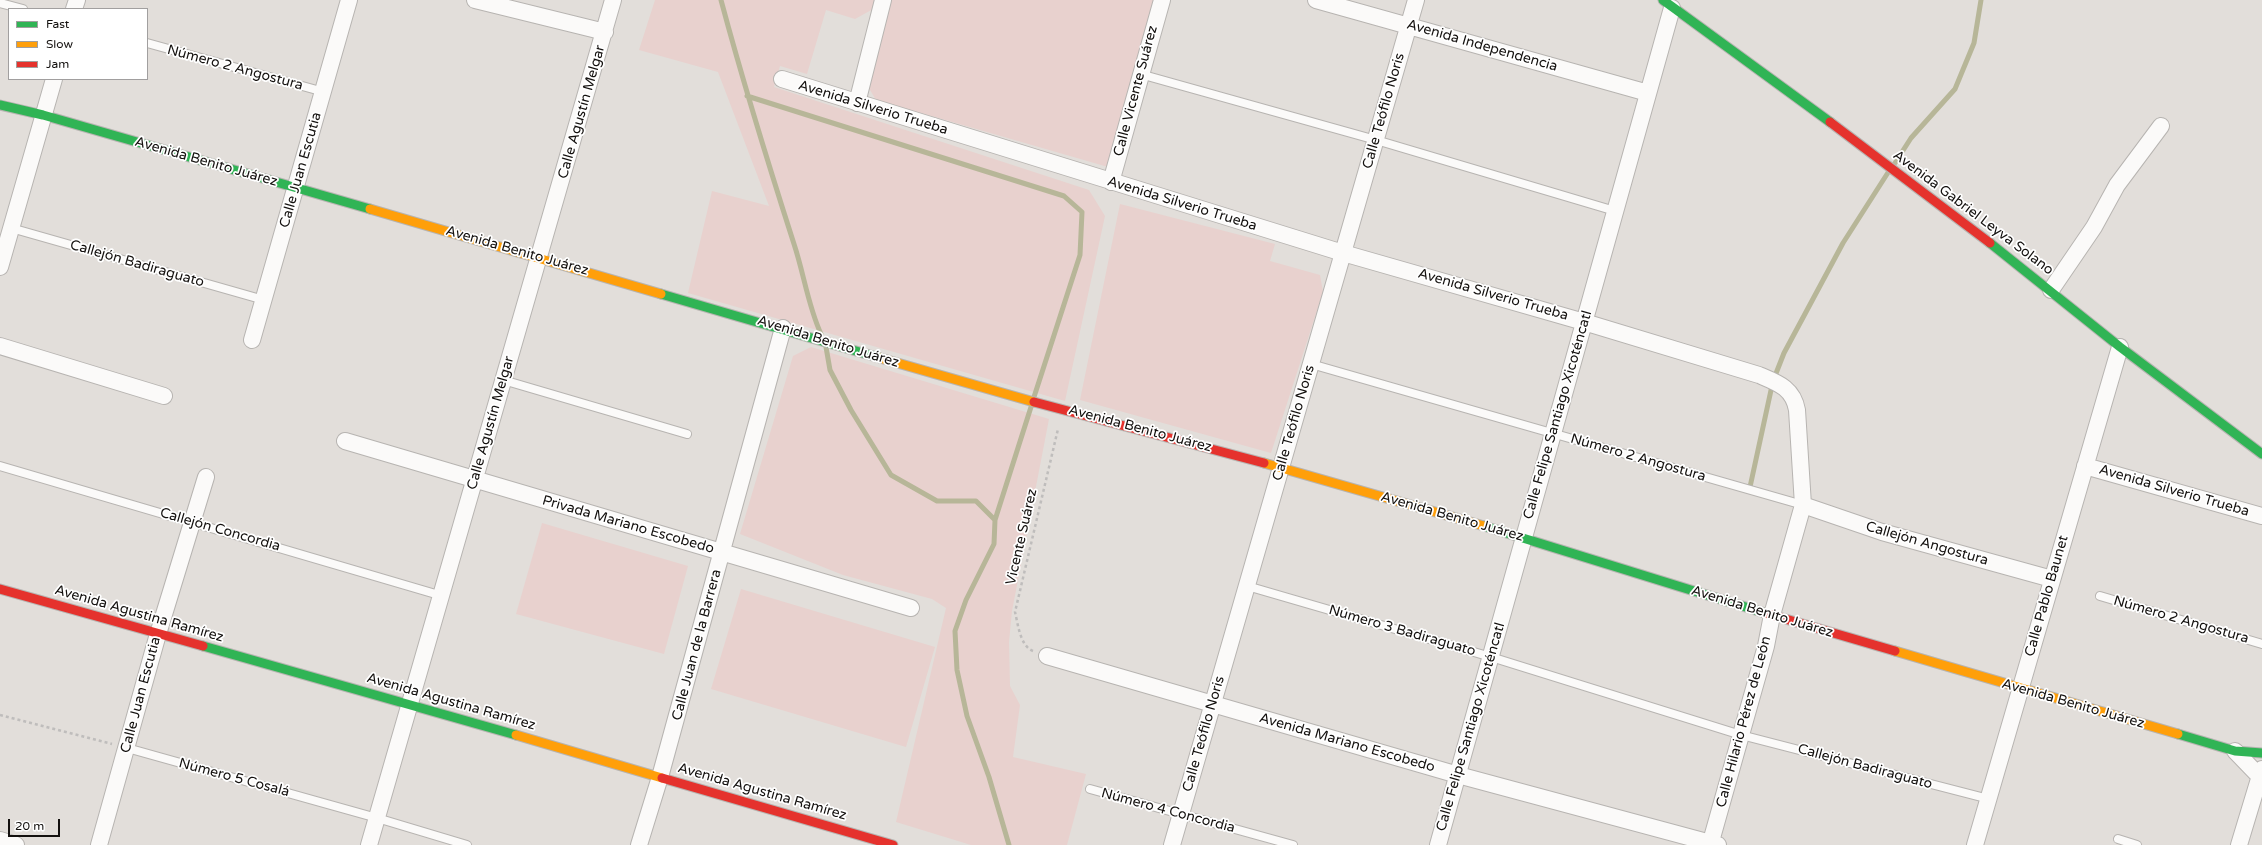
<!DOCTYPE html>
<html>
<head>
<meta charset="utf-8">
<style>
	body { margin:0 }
	#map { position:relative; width:2262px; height:845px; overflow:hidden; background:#e2deda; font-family:"Varela Round",sans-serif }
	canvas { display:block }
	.legend { position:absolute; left:8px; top:8px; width:140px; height:72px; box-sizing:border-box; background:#fff; border:1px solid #a19f9f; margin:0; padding:5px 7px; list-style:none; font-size:12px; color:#13100e }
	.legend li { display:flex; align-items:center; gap:8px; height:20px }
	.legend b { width:20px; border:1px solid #a19f9f }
	.scale { position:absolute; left:8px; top:819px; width:52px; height:18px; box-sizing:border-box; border:2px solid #13100e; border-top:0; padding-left:5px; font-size:12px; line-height:14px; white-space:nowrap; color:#13100e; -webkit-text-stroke:3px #fff; paint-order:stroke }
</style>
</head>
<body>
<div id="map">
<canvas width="2262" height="845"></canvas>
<ul class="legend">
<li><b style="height:5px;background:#30b455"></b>Fast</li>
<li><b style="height:5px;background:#ff9f0a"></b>Slow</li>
<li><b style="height:5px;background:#e5322d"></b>Jam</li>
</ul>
<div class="scale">20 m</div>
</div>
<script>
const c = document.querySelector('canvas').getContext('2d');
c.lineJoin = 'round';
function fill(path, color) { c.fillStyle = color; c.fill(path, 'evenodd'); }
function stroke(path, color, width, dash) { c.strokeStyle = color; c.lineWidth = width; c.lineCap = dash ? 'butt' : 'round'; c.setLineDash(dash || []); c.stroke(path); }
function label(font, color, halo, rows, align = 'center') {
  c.font = font + ' "Varela Round",sans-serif'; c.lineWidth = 3.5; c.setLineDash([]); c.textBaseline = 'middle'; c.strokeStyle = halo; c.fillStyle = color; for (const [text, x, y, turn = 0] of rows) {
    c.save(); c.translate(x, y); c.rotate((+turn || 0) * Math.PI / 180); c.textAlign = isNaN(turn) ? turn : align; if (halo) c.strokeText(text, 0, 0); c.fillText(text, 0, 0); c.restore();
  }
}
fill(new Path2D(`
	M655,0H877L875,8L855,19L826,10L807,74L780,66L774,87L1089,190L1105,216L1065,401L688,293L712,191L769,206L718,72L639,50Z
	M890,0H1154L1108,167L876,100L867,85Z
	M1120,204L1275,244L1270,261L1320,275L1323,292L1271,453L1080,400Z
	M811,347L1049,419L1012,611L1009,642L1010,686L1020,705L1013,757L1086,774L1067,845H971L896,822L946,608L932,599L843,575L740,534L793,356Z
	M542,523L688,566L664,654L516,614Z
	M741,589L935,647L906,747L711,689Z`), '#e8d1ce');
stroke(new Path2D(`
	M721,0C743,82 768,163 794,244C804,274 808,306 821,334
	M747,96L1064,196L1082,212L1080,255L1034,397
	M1895,163L1911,138L1955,89L1974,43L1981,0
	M826,347L830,370L851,410L891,475L937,501H976L995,520L994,544L966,600L955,631L957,670L967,716L989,777L1009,845
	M1750,487L1773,381L1784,353L1843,243L1889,171
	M995,520L1031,407`), '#b7b698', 5);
const lane = new Path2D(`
	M0,3L23,9
	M147,43L324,92
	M1140,74L1376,140L1615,211
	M11,228L264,300
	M1311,364L1803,505
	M503,380L687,434
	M0,466L439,595
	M1247,586L1491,657L1741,735L1989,799
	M2100,596L2262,644
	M127,748L377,818L467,845
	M1090,789L1293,845
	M2118,839L2137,845`);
const street = new Path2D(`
	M475,0L605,32
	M1316,0L1648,93
	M74,9L77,0
	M782,79L1343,253L1584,322L1759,375C1778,383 1793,388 1797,410L1803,505L1772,615L1766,646L1710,845
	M857,103L883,0
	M1111,182L1162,0
	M0,267L54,79
	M2051,290L2094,227L2117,185L2161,126
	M252,340L349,0
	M0,346L164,396
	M345,441L911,608
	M2085,466L2262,516
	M1803,505L1882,532L2052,579
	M1047,656L1458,775L1718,845
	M2235,751L2262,779
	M0,840L16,845
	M99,845L158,634L206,477
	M369,845L613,0
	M639,845L660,777L783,328
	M1172,845L1416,0
	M1438,845L1672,8
	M1975,845L2120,347
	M2239,845L2262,769`);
const fast = new Path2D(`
	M1663,0L1830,122
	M0,105L43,115L370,209
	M1990,243L2120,347L2262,454
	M661,294L880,358
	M1484,526L1765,613
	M203,646L516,735
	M2178,734L2235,751L2262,753`);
const slow = new Path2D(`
	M370,209L661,294
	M880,358L1034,402
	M1264,463L1484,526
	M1895,651L2178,734
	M516,735L662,778`);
const jam = new Path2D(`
	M1830,122L1990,243
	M1034,402L1264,463
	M0,589L203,646
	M1765,613L1895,651
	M662,778L893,845`);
stroke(lane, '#b7b4b1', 10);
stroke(street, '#b7b4b1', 18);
stroke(fast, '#b7b4b1', 11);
stroke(slow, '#b7b4b1', 11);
stroke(jam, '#b7b4b1', 11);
stroke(new Path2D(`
	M1033,651C1020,646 1018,624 1015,612L1058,429
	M0,715L112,744`), '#bfbdbc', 2.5, [3, 3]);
stroke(lane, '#fbfaf9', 8);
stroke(street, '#fbfaf9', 16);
stroke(fast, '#30b455', 9);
stroke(slow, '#ff9f0a', 9);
stroke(jam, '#e5322d', 9);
label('14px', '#13100e', '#fff', [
	["Avenida Independencia",1482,46,16],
	["Número 2 Angostura",235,68,15],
	["Calle Vicente Suárez",1136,91,-75],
	["Avenida Silverio Trueba",873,108,17],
	["Calle Teófilo Noris",1384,111,-74],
	["Calle Agustín Melgar",582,112,-74],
	["Avenida Benito Juárez",206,162,16],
	["Calle Juan Escutia",301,170,-74],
	["Avenida Silverio Trueba",1182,204,17],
	["Avenida Gabriel Leyva Solano",1973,213,37],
	["Avenida Benito Juárez",517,251,16],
	["Callejón Badiraguato",137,264,16],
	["Avenida Silverio Trueba",1493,295,16],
	["Avenida Benito Juárez",828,342,17],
	["Calle Felipe Santiago Xicoténcatl",1558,415,-74],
	["Calle Agustín Melgar",491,423,-74],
	["Calle Teófilo Noris",1294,423,-74],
	["Avenida Benito Juárez",1140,429,15],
	["Número 2 Angostura",1638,458,16],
	["Avenida Silverio Trueba",2174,491,16],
	["Avenida Benito Juárez",1452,517,16],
	["Privada Mariano Escobedo",628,525,16],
	["Callejón Concordia",220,530,16],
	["Vicente Suárez",1022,537,-77],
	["Callejón Angostura",1927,544,16],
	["Calle Pablo Baunet",2047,596,-74],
	["Avenida Benito Juárez",1762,612,17],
	["Avenida Agustina Ramírez",139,614,16],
	["Número 2 Angostura",2181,620,16],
	["Número 3 Badiraguato",1402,631,16],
	["Calle Juan de la Barrera",697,645,-75],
	["Calle Juan Escutia",141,695,-75],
	["Avenida Agustina Ramírez",451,702,16],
	["Avenida Benito Juárez",2073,704,16],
	["Calle Hilario Pérez de León",1744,722,-75],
	["Calle Felipe Santiago Xicoténcatl",1471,727,-74],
	["Calle Teófilo Noris",1204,734,-74],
	["Avenida Mariano Escobedo",1347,743,16],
	["Callejón Badiraguato",1865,767,15],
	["Número 5 Cosalá",234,778,15],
	["Avenida Agustina Ramírez",762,792,16],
	["Número 4 Concordia",1168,811,15]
]);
</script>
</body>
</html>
